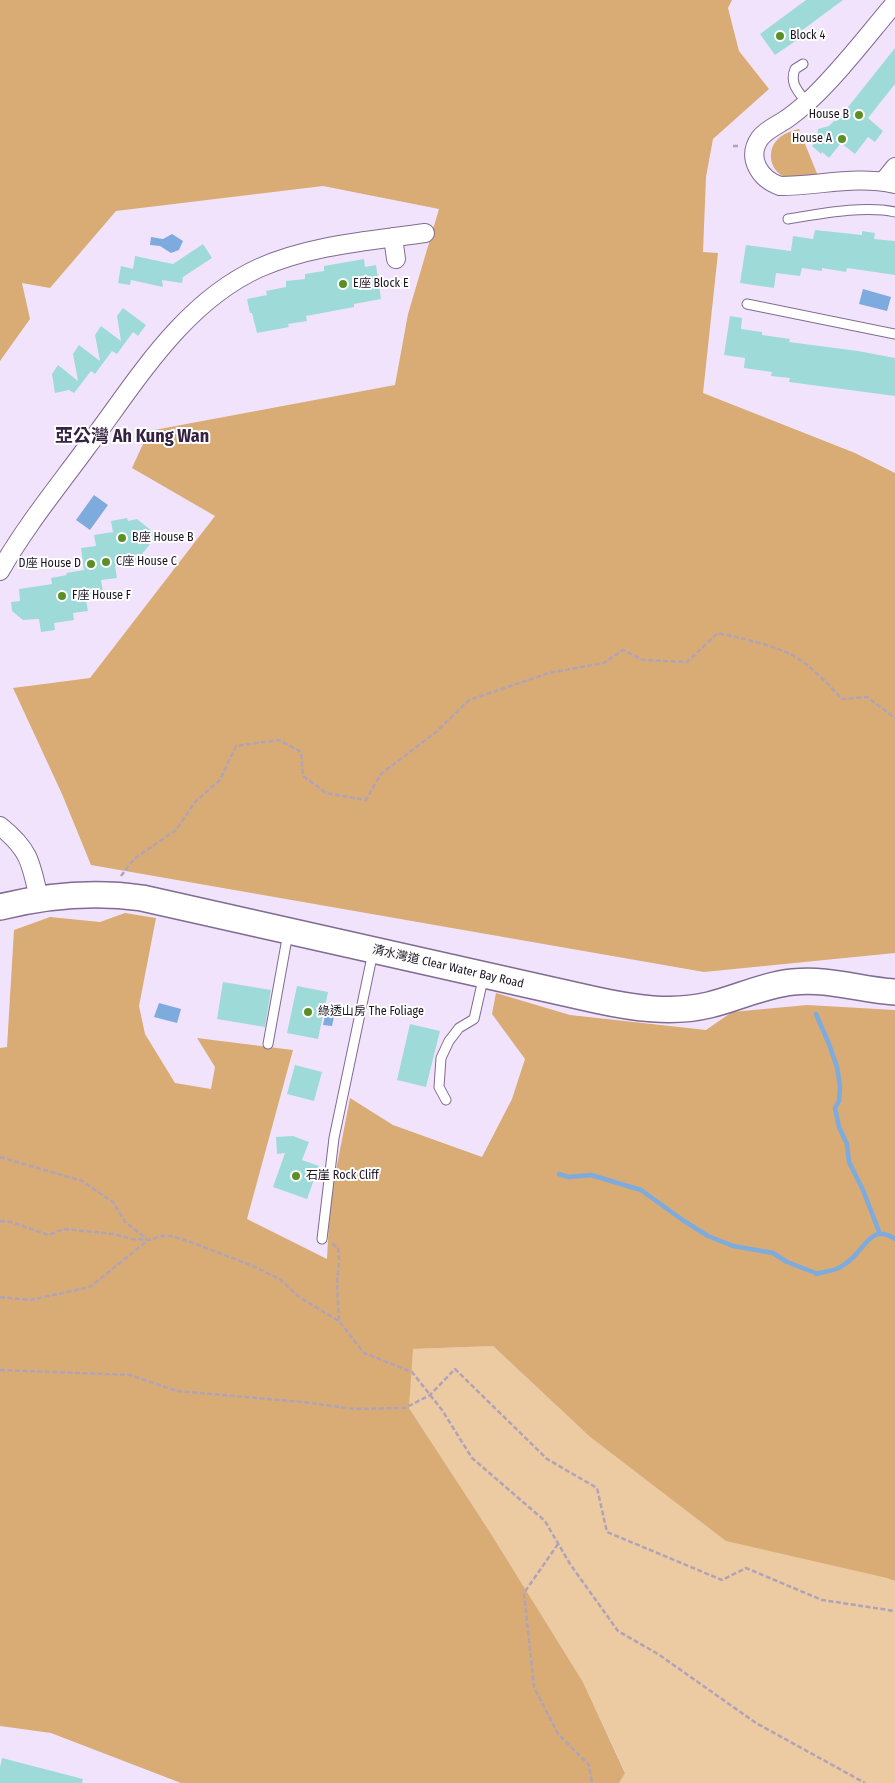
<!DOCTYPE html>
<html>
<head>
<meta charset="utf-8">
<style>
	body { margin:0 }
	canvas { display:block; background:#f2e3fc }
</style>
</head>
<body>
<canvas width="895" height="1783"></canvas>
<script>
const c = document.querySelector('canvas').getContext('2d');
c.lineJoin = 'round';
function fill(path, color) { c.fillStyle = color; c.fill(path, 'evenodd'); }
function stroke(path, color, width, dash) { c.strokeStyle = color; c.lineWidth = width; c.lineCap = dash ? 'butt' : 'round'; c.setLineDash(dash || []); c.stroke(path); }
function label(font, color, halo, rows, align = 'center') {
  c.font = font + ' "Fira Sans Condensed","Noto Sans TC",sans-serif'; c.lineWidth = 4; c.setLineDash([]); c.textBaseline = 'middle'; c.strokeStyle = halo; c.fillStyle = color; for (const [text, x, y, turn = 0] of rows) {
    c.save(); c.translate(x, y); c.rotate((+turn || 0) * Math.PI / 180); c.textAlign = isNaN(turn) ? turn : align; if (halo) c.strokeText(text, 0, 0); c.fillText(text, 0, 0); c.restore();
  }
}
fill(new Path2D(`
	M493,1346L589,1436L895,1581V1783H619L625,1772L583,1682L488,1529L409,1408L412,1349Z`), '#eccba2');
fill(new Path2D(`
	M0,0H732L728,8L739,51L769,89L713,139L706,177L703,252L718,253L703,393L855,453L895,473V953L704,972L91,865L62,794L13,688L90,678L215,516L132,468L149,431L395,385L408,314L439,209L323,186L116,211L50,288L22,283L30,319L0,361Z
	M799,129L818,176C808,177 793,180 783,176C769,169 767,149 778,139C784,133 792,131 799,129Z
	M125,913L156,918L139,1006L145,1034L175,1083L211,1089L215,1067L197,1038L293,1050L247,1219L327,1259L330,1201L350,1098L393,1125L482,1157L512,1099L525,1059L492,1014L496,993L570,1015L706,1030L732,1012L807,1005L895,1010V1581L887,1578L726,1541L589,1436L493,1346L413,1349L409,1408L488,1529L583,1682L625,1773L619,1783H181L51,1733L0,1726V1048L7,1047L14,930L50,917L100,922Z`), '#d8ac74');
fill(new Path2D(`
	M172,234L183,241L179,250L171,253L160,246L150,245L151,237L163,239Z
	M863,289L891,297L887,311L859,304Z
	M94,495L108,505L90,530L76,520Z
	M159,1003L181,1009L177,1023L154,1017Z
	M327,1006L336,1008L332,1026L323,1025Z`), '#7eabde');
stroke(new Path2D(`
	M816,1014L829,1044L837,1067L840,1086L839,1101L835,1108L839,1127L847,1144L849,1162L863,1190L880,1234
	M559,1174L568,1177L591,1175L641,1190L684,1221L708,1236L733,1246L773,1253L787,1262L818,1274
	M816,1274C823,1272 832,1271 839,1268C844,1265 853,1258 857,1253C869,1240 875,1226 895,1239`), '#7eabde', 4.5);
fill(new Path2D(`
	M806,0H843L797,34L800,38L775,55L760,34Z
	M895,48V84L868,118L883,131L875,142L868,137L855,154L841,143L829,158L822,152L821,154L812,146L817,140L818,129L829,126L834,121H837Z
	M815,230L862,235V231L875,233L874,239L895,241V275L847,268L846,272L822,268V271L802,268L800,276L776,273L774,288L740,283L746,245L791,251L793,236L813,239Z
	M203,244L212,258L183,277L182,283L162,280L163,287L131,280L130,285L118,283L121,266L133,269L135,256L173,264Z
	M364,259L365,267L376,265L381,299L354,304V307L306,316L307,321L288,324L289,327L257,333L252,313H250L247,299L267,295L266,291L286,287V281L305,279V274L324,271V266Z
	M123,308L146,325L138,336L133,332L117,354L112,351L95,374L91,371L74,393L69,390L55,393L52,374L58,365L78,381L73,354L79,345L100,361L95,335L101,326L121,341L117,316Z
	M730,316L742,318L741,329L762,332V335L790,339L789,342L858,351L895,358V396L789,382L790,378L771,376L772,372L744,368L745,358L724,355Z
	M127,518L128,521L137,519L157,535L135,563L115,566L117,578L101,580L103,592L85,595L88,611L73,613L74,620L54,623L55,630L41,632L39,619L23,620L12,611L11,602L20,601L19,589L52,584L51,578L67,575L66,573L84,570L81,548L96,546L94,535L113,532L111,521Z
	M223,982L271,990L265,1027L217,1019Z
	M297,986L328,992L318,1039L287,1033Z
	M410,1024L440,1031L426,1087L397,1080Z
	M295,1065L322,1072L314,1101L287,1094Z
	M293,1136L309,1142L302,1160L319,1166L307,1199L273,1187L285,1153L277,1154L276,1137Z
	M2,1758L83,1779L82,1783H0V1767Z`), '#9edbd8');
const lane = new Path2D(`
	M803,64L795,69C789,84 799,92 807,103
	M788,219C820,214 864,205 895,212
	M747,304L895,334
	M268,1044L288,933
	M446,1100L439,1087L441,1058L449,1041L459,1028L474,1019L484,975
	M322,1239L334,1138L373,952`);
const street = new Path2D(`
	M895,3C867,36 840,72 809,101C801,108 793,115 785,120C776,126 766,130 760,138C746,158 760,179 780,186C820,186 855,175 895,184
	M883,182L895,167
	M393,237L396,259
	M0,571C25,527 57,488 87,447C136,382 182,303 259,268C311,245 369,241 425,233
	M0,826C30,850 31,863 39,899`);
const secondary = new Path2D(`
	M0,907C48,895 93,891 142,898L596,1000C633,1008 672,1014 709,1005C738,998 763,985 793,982C828,978 861,990 895,992`);
stroke(lane, '#816b90', 11);
stroke(street, '#816b90', 20);
stroke(secondary, '#816b90', 28);
stroke(new Path2D(`
	M733,146H739
	M121,876L134,859L176,830L195,802L220,780L236,746L279,740L301,752L303,776L326,793L366,800L381,774L436,732L469,700L549,673L604,663L623,650L643,660L687,662L718,633C741,638 779,646 799,659C815,670 829,685 842,699L867,697L895,718
	M0,1157L82,1181L113,1202L125,1222L147,1239
	M0,1221L11,1222L48,1235L64,1229L114,1234L132,1239L149,1240L162,1236H171L188,1241L253,1266L281,1280L299,1297L339,1321L364,1353L412,1372L442,1410L472,1458L545,1521L570,1564L618,1631L658,1654L756,1723L865,1783
	M332,1244L338,1247L339,1261L337,1284L339,1321
	M0,1297L30,1300L90,1287L147,1241
	M0,1370L130,1375L177,1391L302,1402L354,1409L405,1408L430,1395L455,1369L547,1459L597,1488L607,1532L722,1580L746,1568L822,1600L895,1611
	M558,1544L524,1593L534,1687L558,1734L589,1765L592,1783`), '#b0a3b9', 2.5, [5, 2.5]);
stroke(lane, '#fff', 9);
stroke(street, '#fff', 18);
stroke(secondary, '#fff', 25);
for (const [x, y, r, color] of [
	[780,36,5,"#5c8e26"],
	[859,115,5,"#5c8e26"],
	[842,139,5,"#5c8e26"],
	[343,284,5,"#5c8e26"],
	[122,538,5,"#5c8e26"],
	[106,562,5,"#5c8e26"],
	[91,564,5,"#5c8e26"],
	[62,596,5,"#5c8e26"],
	[308,1012,5,"#5c8e26"],
	[296,1176,5,"#5c8e26"]
]) { const dot = new Path2D(); dot.arc(x, y, r, 0, 2 * Math.PI); c.fillStyle = color; c.fill(dot); stroke(dot, '#fff', 2); }
label('12px', '#1d1422', '#fff', [
	["Block 4",790,36],
	["House B",849,115,"right"],
	["House A",832,139,"right"],
	["E座 Block E",353,284],
	["B座 House B",132,538],
	["C座 House C",116,562],
	["D座 House D",81,564,"right"],
	["F座 House F",72,596],
	["綠透山房 The Foliage",318,1012],
	["石崖 Rock Cliff",306,1176]
], 'left');
label('12px', '#1d1422', '#fff', [
	["清水灣道 Clear Water Bay Road",448,967,13]
]);
label('bold 18px', '#362241', '#fff', [
	["亞公灣 Ah Kung Wan",132,437]
]);
</script>
</body>
</html>
